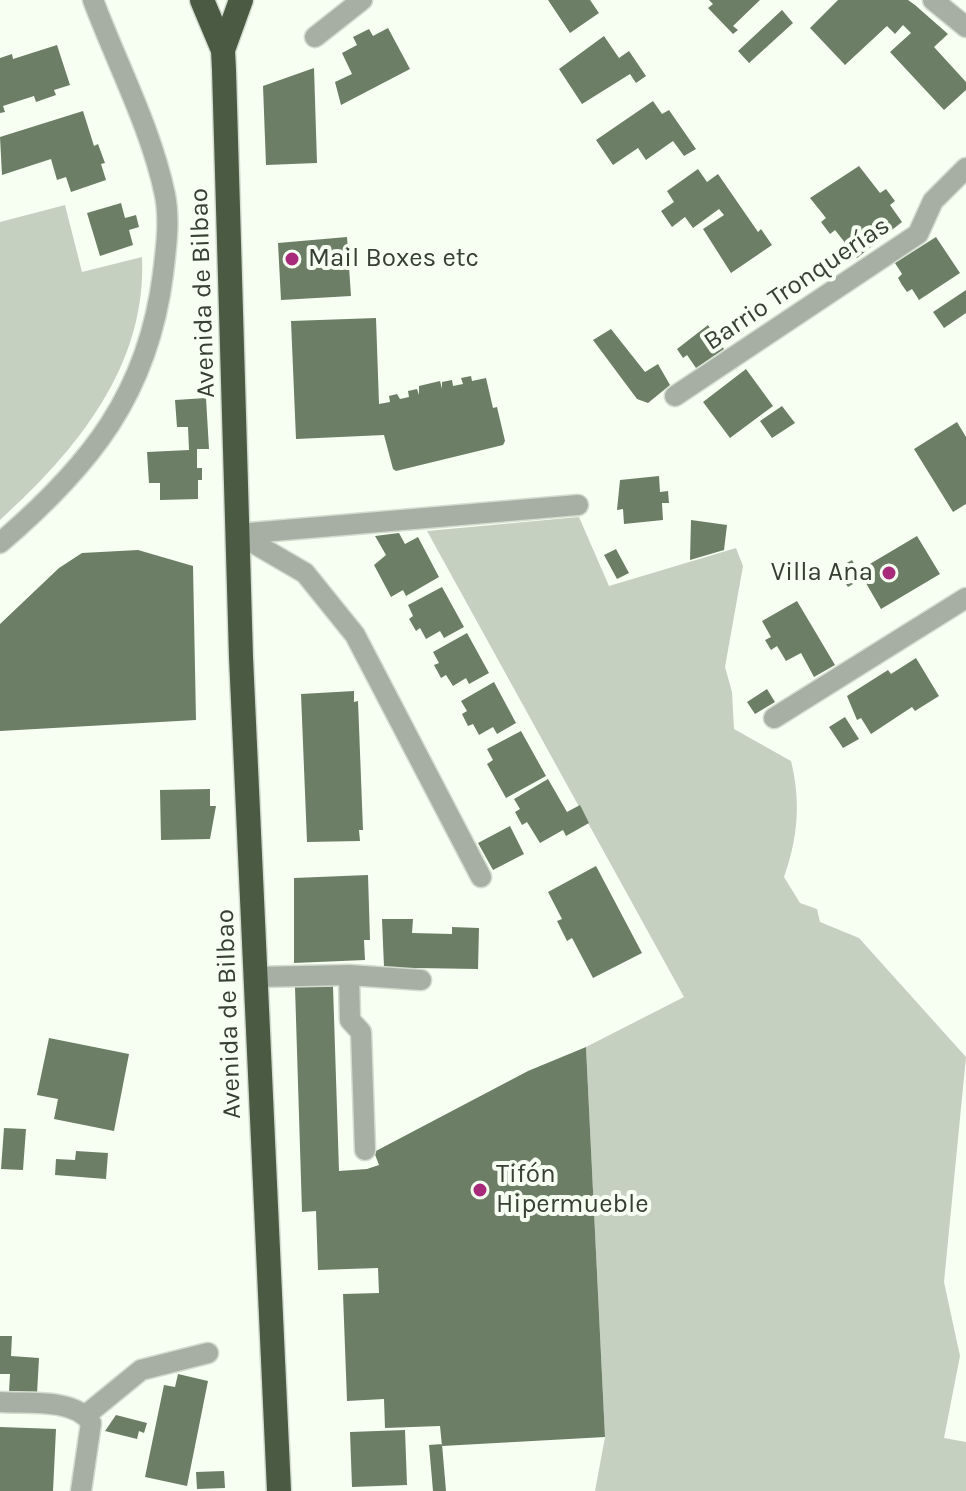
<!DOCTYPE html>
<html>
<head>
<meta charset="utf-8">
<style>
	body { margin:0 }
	canvas { display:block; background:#f6fff2 }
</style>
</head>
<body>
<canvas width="966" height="1491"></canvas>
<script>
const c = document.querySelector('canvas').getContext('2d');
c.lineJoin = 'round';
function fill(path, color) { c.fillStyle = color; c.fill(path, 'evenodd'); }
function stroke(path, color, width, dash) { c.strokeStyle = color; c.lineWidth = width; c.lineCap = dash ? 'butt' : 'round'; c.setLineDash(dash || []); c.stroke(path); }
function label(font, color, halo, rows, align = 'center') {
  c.font = font + ' Karla,sans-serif'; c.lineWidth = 8; c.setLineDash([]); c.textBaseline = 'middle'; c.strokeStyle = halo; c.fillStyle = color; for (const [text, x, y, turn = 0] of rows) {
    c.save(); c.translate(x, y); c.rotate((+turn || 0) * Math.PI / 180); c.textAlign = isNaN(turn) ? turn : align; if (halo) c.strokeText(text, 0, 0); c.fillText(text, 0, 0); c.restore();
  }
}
fill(new Path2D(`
	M65,205L82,272L142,257C147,366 76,451 0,520V222Z
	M579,517L609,586L736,548L743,566L725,667L732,692L734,729L791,761C801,801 798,838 784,877L800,903L817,909L820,922L859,938L966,1057L944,1282L960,1356L944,1438L966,1442V1491H595L605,1437L586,1047L684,997L427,531Z`), '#c6d0c1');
fill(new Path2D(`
	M548,0H590L599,13L570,33Z
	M709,0H760L733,26L738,30L733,34L708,8L713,4Z
	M838,0H908L915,5L948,34L934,47L966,82V90L944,110L890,52L911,33L903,25L895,34L887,26L845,65L810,28Z
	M782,10L793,23L749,63L738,51Z
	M388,28L410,69L341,105L335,82L352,74L342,53L357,45L353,37L369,29L373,36Z
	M604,36L619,58L629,51L646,76L636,83L630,74L582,104L559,69Z
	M57,45L70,85L54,90L56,95L36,102L34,96L3,106L5,112L0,113V58L12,54L13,59Z
	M314,68L317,163L266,165L263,86Z
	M653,101L662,114L669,110L696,149L684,156L673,141L646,160L638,148L613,165L596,140Z
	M83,111L94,146L98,144L105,163L101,164L106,180L71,192L66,177L57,180L51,159L2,175L0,137Z
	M859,166L880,193L886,189L895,201L890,205L902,222L888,233L884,228L868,241L872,246L857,258L835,230L830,234L821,222L826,218L810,198Z
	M698,169L707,182L718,174L758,232L761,229L772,245L731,273L703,229L724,215L719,209L693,228L685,217L672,227L661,211L674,202L667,191Z
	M121,203L125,218L136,215L139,227L129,230L133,245L100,256L87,213Z
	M347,237L351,296L281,300L278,243Z
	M936,237L960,273L919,300L912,289L907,292L902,285L898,278L902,274L895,263Z
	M966,290V313L944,328L933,312Z
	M376,318L379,404L390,402L389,396L397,394L400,399L409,397L408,391L417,389L419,395V386L440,381L442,389V382L452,380L453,386L463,384L461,378L471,376L472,381L486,378L493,408L497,407L505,441L503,445L396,471L393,469L384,435L296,439L291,321Z
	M708,325L724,349L696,368L687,355L683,358L677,349Z
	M611,329L645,372L658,364L670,385L648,403L637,399L593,340Z
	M746,369L773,406L730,438L703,402Z
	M206,398L209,449H197V468H202V480H198V499L160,500V483H149L147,452L189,450L188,427H177L175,400Z
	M782,406L795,423L772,438L760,421Z
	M957,422L966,437V504L953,512L914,449Z
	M659,476L660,492L668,491L669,503H662L663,520L624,524L623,509L617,510L620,480Z
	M691,520L727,525L724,550L690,560Z
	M399,533L405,544L418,537L439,577L406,596L403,590L391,597L374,565L386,555L375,536Z
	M917,536L940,574L881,609L863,578L848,587L836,569L852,560L858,571Z
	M616,549L629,573L617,579L604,555Z
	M138,550L193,566L196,720L0,731V624L59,568L82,553Z
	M442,587L464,627L444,638L440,631L426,639L420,628L416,631L409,619L413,616L408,605Z
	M797,601L835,665L814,677L801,653L786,661L777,646L771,650L765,640L771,637L762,621Z
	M467,633L489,673L469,684L466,678L453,686L446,675L441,678L434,665L439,663L433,652Z
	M916,658L939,696L915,711L912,707L871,734L861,718L857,720L847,696L888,670L891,674Z
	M494,682L516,723L497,734L493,727L479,735L473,724L468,726L462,714L467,711L461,701Z
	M767,689L775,702L755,714L747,702Z
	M354,691V702L358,701L363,830H359L360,841L307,842L301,694Z
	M845,717L859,739L843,748L829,727Z
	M521,731L546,776L506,798L487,764L493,760L487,749Z
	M548,779L567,812L580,805L589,823L566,836L563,830L540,843L527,822L522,825L515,812L520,809L514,799Z
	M210,789V806H216L210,839L161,840L160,790Z
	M510,826L524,854L493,870L478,843Z
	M596,866L642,953L593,978L572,938L567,941L557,921L562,919L548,892Z
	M368,875L370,940H364L365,960L294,963V878Z
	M382,919H413L412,933L452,934V927L479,928L478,969L416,968L415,973L384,967Z
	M333,986L339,1171L367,1169L379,1165L374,1152L528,1071L586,1047L605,1437L442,1446L440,1426L385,1428L384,1399L347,1401L343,1294L379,1293L378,1268L318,1270L316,1211L302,1212L295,987Z
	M49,1038L129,1054L114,1131L54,1119L58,1099L37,1095Z
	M4,1128L26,1129L23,1170L1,1169Z
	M76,1151L108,1153L106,1179L55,1175L56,1159L75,1160Z
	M0,1336H12L11,1356L39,1358L37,1394L9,1392L10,1374H0Z
	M178,1374L208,1381L187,1486L145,1477L164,1385L175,1387Z
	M116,1415L147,1423L144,1433L139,1431L137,1439L105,1431Z
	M0,1427L56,1429L53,1491H0Z
	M405,1430L407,1485L352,1487L350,1432Z
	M442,1444L446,1491H433L429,1445Z
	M224,1471L225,1488L197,1489L196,1472Z`), '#6d7e66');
const minor = new Path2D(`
	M933,0L966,27
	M315,37L362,0
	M675,396L918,234L933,201L966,168
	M238,534L305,573L355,635L481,877
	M238,534L578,505
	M0,543C90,466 148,394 163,274C166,249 170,221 165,195C151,128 117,64 93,0
	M774,718L966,598
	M349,975L421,980
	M256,977L349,975L350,1020L361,1032L365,1150
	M0,1402C27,1404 76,1398 91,1423L81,1491
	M86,1415L141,1370L208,1353`);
const highway = new Path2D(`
	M202,0L223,50L224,70L241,657L279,1491
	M223,50L241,0`);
stroke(minor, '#d3dccf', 23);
stroke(highway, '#d3dccf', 27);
stroke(minor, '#a7afa4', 20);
stroke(highway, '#4b5a43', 24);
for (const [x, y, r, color] of [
	[292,259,8,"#a72a7b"],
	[889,573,8,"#a72a7b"],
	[480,1190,8,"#a72a7b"]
]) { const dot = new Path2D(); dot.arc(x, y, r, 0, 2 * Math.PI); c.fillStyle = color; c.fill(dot); stroke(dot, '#f6fff2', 3); }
label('26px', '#363f32', '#f6fff2', [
	["Mail Boxes etc",308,259],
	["Villa Ana",873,573,"right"],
	["Tifón",496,1175],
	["Hipermueble",496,1205]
], 'left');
label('26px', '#363f32', '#f6fff2', [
	["Barrio Tronquerías",797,284,-34],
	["Avenida de Bilbao",203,293,-92],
	["Avenida de Bilbao",229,1014,-92]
]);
</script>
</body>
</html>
